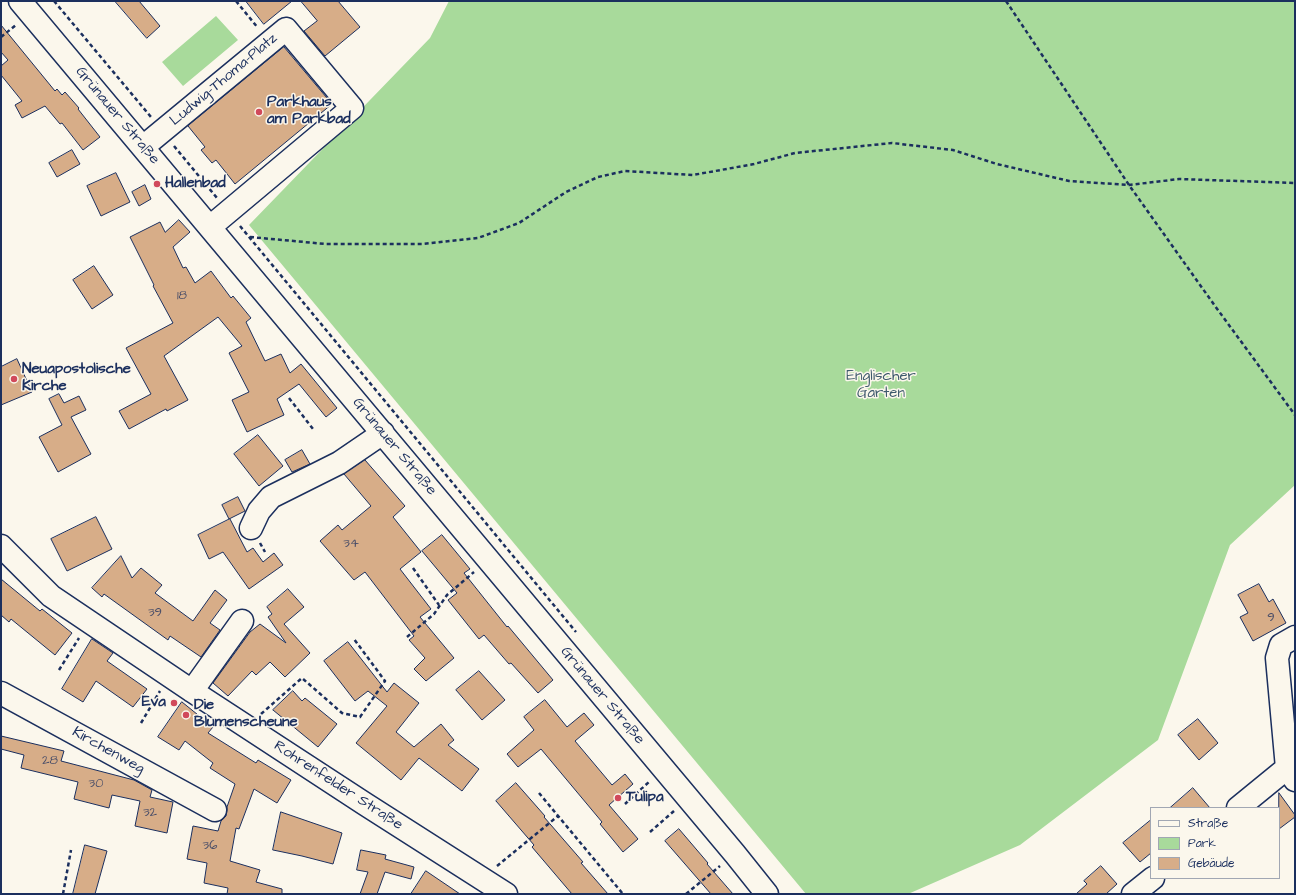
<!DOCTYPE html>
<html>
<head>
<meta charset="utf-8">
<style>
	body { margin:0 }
	#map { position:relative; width:1296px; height:895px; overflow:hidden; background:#fbf7ec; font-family:"Architects Daughter",sans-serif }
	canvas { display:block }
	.frame { position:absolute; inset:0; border:2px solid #1b2f5e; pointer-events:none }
	.legend { position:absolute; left:1150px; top:807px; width:130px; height:72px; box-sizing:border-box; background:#fbf7ec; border:1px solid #a1a7b3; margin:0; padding:5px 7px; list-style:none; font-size:12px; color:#1b2f5e }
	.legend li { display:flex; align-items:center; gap:8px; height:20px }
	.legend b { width:20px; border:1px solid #a1a7b3 }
</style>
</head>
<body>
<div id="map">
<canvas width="1296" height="895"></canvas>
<div class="frame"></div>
<ul class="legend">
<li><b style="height:5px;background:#fbf7ec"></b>Straße</li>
<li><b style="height:11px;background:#a8da9b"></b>Park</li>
<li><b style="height:11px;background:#d7ad88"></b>Gebäude</li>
</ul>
</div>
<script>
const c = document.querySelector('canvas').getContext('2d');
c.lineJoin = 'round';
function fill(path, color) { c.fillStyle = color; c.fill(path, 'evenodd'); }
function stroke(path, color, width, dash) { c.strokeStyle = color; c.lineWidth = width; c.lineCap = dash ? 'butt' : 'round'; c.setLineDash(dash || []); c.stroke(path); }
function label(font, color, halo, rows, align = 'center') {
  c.font = font + ' "Architects Daughter",sans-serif'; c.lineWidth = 3; c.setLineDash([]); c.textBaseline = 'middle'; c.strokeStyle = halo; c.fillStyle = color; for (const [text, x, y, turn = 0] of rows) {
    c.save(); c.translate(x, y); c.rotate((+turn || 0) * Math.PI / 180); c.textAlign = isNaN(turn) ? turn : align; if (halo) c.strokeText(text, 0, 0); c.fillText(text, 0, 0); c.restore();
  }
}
fill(new Path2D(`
	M449,1H1295V485L1230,545L1158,740L1020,845L908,894H806L249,225L430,38Z
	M216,16L238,40L183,86L162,62Z`), '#a8da9b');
const building = new Path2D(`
	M115,1H139L160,26L147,38Z
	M246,1H292L264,24Z
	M301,1H338L360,27L325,56L304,31L317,21Z
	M1,25L55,91L57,89L62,95L65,92L79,108L78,109L100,137L83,150L62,123L60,124L45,106L22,118L15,105L22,101L1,75V66L8,60L1,52Z
	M284,47L332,104L235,184L216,160L212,163L201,150L205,147L188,126Z
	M72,150L80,164L57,177L49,163Z
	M116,173L130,202L101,216L87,186Z
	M145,185L151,199L139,206L132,192Z
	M179,220L190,232L173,247L183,268L186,267L195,283L211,271L231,298L233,296L251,318L246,322L265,361L281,354L290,373L301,364L337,408L326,417L299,384L277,399L284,415L247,432L232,400L249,392L229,353L242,346L218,317L164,356L188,400L167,411L166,409L129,429L119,411L151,394L126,348L173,323L153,286L154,285L130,237L160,222L165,232Z
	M94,266L113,295L92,309L73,280Z
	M17,359L32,392L1,405V367Z
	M59,394L64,403L79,396L86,410L71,417L91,454L58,472L39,437L62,425L49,399Z
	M258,435L283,466L259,486L234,454Z
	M302,450L310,464L292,472L285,460Z
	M365,460L405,506L393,517L421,552L400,569L431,609L420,617L454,658L426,681L414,669L425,658L409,640L414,636L365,572L354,580L320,541L338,525L342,530L371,506L344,474Z
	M238,497L245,511L229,519L222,505Z
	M96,517L112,549L67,571L51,539Z
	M230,519L247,552L253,548L263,562L274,553L283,565L249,589L223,552L209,559L198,535Z
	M442,535L470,569L464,573L507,627L508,626L553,680L538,693L511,663L509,664L484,635L479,639L448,600L457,593L422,551Z
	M121,556L132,578L141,568L162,585L155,593L193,621L215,590L227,600L210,623L220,630L201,657L170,636L168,640L104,594L102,597L92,588Z
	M1,579L40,611L42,609L72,633L55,655L11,619L9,622L1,615Z
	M1259,584L1269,602L1273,599L1286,623L1253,641L1240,617L1248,613L1238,595Z
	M288,589L304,607L284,624L310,653L285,677L270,662L256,675L252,671L228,696L213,683L250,632L260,624L286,643L268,617L272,614L267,607Z
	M92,639L113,653L107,661L147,689L133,707L96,681L83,702L62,689Z
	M348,642L387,692L394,683L419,703L396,732L414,747L441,724L454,740L448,745L479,769L462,791L419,758L401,780L356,743L387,706L368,691L355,701L324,661Z
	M479,671L505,700L482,720L456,690Z
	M293,691L302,701L305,698L337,724L318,747L273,710Z
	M545,700L567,727L584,713L594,725L575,741L612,785L625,774L633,784L609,805L638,839L623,852L600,824L602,822L541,749L518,767L507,754L534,730L524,717Z
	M182,702L213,727L208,733L256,763L258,760L291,780L277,803L254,789L239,829L236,828L230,861L260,870L256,882L282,889V894H227L228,888L204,883L207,863L187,859L193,826L218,831L221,821L226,816L227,810V807L235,784L210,768L213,763L185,741L179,750L158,737Z
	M1198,719L1218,743L1199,760L1178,735Z
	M1,736L64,751L61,761L134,780L152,790L150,797L173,802L167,833L135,826L140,801L112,795L109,808L74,799L78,782L21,768L24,755L1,749Z
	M516,783L545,816L544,817L583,862L581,863L608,894H572L532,847L534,845L496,801Z
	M1193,788L1210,808H1170Z
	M1279,793L1295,815V817L1279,829Z
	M281,812L342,833L333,864L302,856L273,850Z
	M1151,820V853L1140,862L1123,843Z
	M679,829L708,863L707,864L733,894H711L665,841Z
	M85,845L107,851L95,894H73Z
	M361,850L386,855L385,859L414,867L411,879L385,872L377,894H360L368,872L357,870Z
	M1101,866L1117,884L1106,894H1076L1087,884L1084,881Z
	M426,871L460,894H411Z`);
fill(building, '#d7ad88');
stroke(building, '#1b2f5e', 1);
const minor = new Path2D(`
	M20,1L735,854L767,894
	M143,147L286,29L352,108L210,227
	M251,528L259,511L271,497L339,463L383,433
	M1,546L51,596L192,691L365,804L506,894
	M1295,637L1281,645L1277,658L1287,768L1295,780
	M192,691L242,621
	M1,693L215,810
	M1238,808L1287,768
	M1133,894L1153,878`);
stroke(minor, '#1b2f5e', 25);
stroke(new Path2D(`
	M54,1L151,117
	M236,1L258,28
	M1006,1L1129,185L1215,306L1295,415
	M1,37L16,25
	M174,146L217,198
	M240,226L576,632
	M250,237L326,244H422L478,238L519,223L566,192L598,177L625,171L693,175L754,164L795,153L892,143L953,150L997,164L1069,181L1129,185L1179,179L1295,183
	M289,398L313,429
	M260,543L265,552
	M413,568L439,605
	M407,637L434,614L447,595L474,572
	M59,670L79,638
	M261,714L302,678L342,713L360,717L385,681L354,639
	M141,723L160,691
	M539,793L623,894
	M625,804L650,781
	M650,832L674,811
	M497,866L558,816
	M63,894L71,850
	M686,894L720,866`), '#1b2f5e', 2.5, [4, 3]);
stroke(minor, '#fbf7ec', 22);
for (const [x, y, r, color] of [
	[259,112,4,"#d1495b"],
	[157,184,4,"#d1495b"],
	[14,379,4,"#d1495b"],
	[174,703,4,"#d1495b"],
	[186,715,4,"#d1495b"],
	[618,798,4,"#d1495b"]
]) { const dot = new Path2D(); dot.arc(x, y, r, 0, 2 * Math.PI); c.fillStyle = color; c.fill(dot); stroke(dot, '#fbf7ec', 1.5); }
label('13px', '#4a4e68', null, [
	["18",182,296],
	["34",351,544],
	["39",155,613],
	["9",1271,618],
	["28",50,761],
	["30",96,784],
	["32",150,813],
	["36",210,846]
]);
label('15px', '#1b2f5e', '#fbf7ec', [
	["Ludwig-Thoma-Platz",224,80,-40],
	["Grünauer Straße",117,116,50],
	["Grünauer Straße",394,447,50],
	["Grünauer Straße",602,696,50],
	["Kirchenweg",108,751,29],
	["Rohrenfelder Straße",338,786,33]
]);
label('bold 15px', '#1b2f5e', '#fbf7ec', [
	["Parkhaus",267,103],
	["am Parkbad",267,120],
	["Hallenbad",165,184],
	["Neuapostolische",22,370],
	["Kirche",22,387],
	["Eva",166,703,"right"],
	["Die",194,706],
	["Blumenscheune",194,723],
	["Tulipa",626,798]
], 'left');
label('15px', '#3e5a6d', '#fbf7ec', [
	["Englischer",881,377],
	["Garten",881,394]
]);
</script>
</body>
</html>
